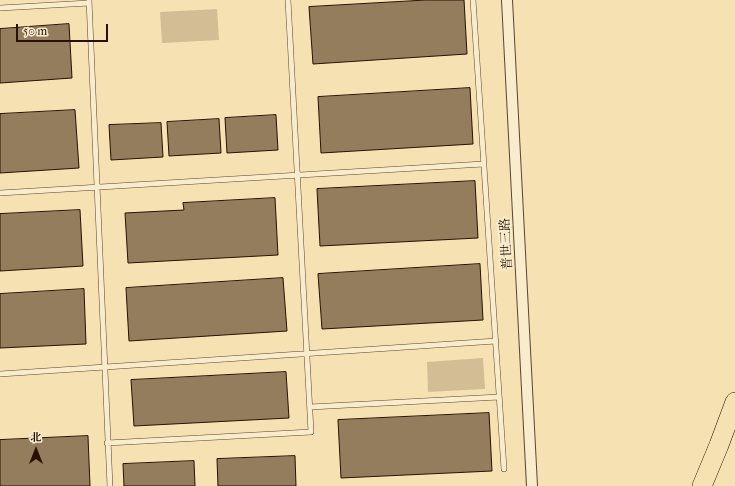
<!DOCTYPE html>
<html>
<head>
<meta charset="utf-8">
<style>
	body { margin:0 }
	#map { position:relative; width:735px; height:486px; overflow:hidden; background:#f6e1b2; font-family:"IM FELL French Canon","Noto Serif SC",serif }
	canvas { display:block }
	.north { position:absolute; left:16px; top:430px; width:40px; height:40px; -webkit-text-stroke:3px #f9eccd; paint-order:stroke; rotate:0deg; font-size:11px; font-weight:700; line-height:16px; text-align:center; color:#281001 }
	.north::after { content:''; display:block; margin:auto; width:14px; height:18px; background:#281001; clip-path:polygon(50% 0,100% 100%,50% 72%,0 100%) }
	.scale { position:absolute; left:16px; top:24px; width:92px; height:18px; box-sizing:border-box; border:2px solid #281001; border-top:0; padding-left:5px; font-size:12px; line-height:14px; white-space:nowrap; color:#281001; -webkit-text-stroke:3px #f9eccd; paint-order:stroke }
</style>
</head>
<body>
<div id="map">
<canvas width="735" height="486"></canvas>
<div class="north">北</div>
<div class="scale">50 m</div>
</div>
<script>
const c = document.querySelector('canvas').getContext('2d');
c.lineJoin = 'round';
function fill(path, color) { c.fillStyle = color; c.fill(path, 'evenodd'); }
function stroke(path, color, width, dash) { c.strokeStyle = color; c.lineWidth = width; c.lineCap = dash ? 'butt' : 'round'; c.setLineDash(dash || []); c.stroke(path); }
function label(font, color, halo, rows, align = 'center') {
  c.font = font + ' "IM FELL French Canon","Noto Serif SC",serif'; c.lineWidth = 4; c.setLineDash([]); c.textBaseline = 'middle'; c.strokeStyle = halo; c.fillStyle = color; for (const [text, x, y, turn = 0] of rows) {
    c.save(); c.translate(x, y); c.rotate((+turn || 0) * Math.PI / 180); c.textAlign = isNaN(turn) ? turn : align; if (halo) c.strokeText(text, 0, 0); c.fillText(text, 0, 0); c.restore();
  }
}
fill(new Path2D(`
	M217,9L219,40L162,43L160,12Z
	M483,358L485,389L428,392L427,362Z`), '#d3bd94');
const building = new Path2D(`
	M426,0H464L467,54L313,64L309,7Z
	M69,24L72,78L0,83V29Z
	M470,88L473,144L321,153L318,97Z
	M75,110L79,168L0,173V114Z
	M276,115L278,150L227,153L225,118Z
	M219,119L221,153L169,156L167,122Z
	M161,123L163,157L111,160L109,125Z
	M475,181L478,238L320,246L317,189Z
	M275,198L278,255L128,263L125,213L184,210L183,203Z
	M80,210L83,266L0,271V214Z
	M480,264L483,320L322,329L318,274Z
	M283,278L287,331L129,341L126,288Z
	M84,289L86,344L0,348V294Z
	M286,372L289,418L134,426L131,380Z
	M489,413L492,471L341,478L338,420Z
	M88,436L90,486H0V440Z
	M295,456L296,486H218L217,459Z
	M194,461L195,486H124L123,464Z`);
fill(building, '#937d5d');
stroke(building, '#281001', 1);
const lane = new Path2D(`
	M89,0L110,486
	M473,0L504,469
	M0,8L89,3
	M0,193L483,164
	M0,374L496,341
	M310,407L499,397
	M107,443L311,432L288,0`);
const street = new Path2D(`
	M507,0L532,486`);
const highway = new Path2D(`
	M702,486L719,445L735,402`);
stroke(lane, '#5c442d', 6);
stroke(street, '#5c442d', 12);
stroke(highway, '#281001', 20);
stroke(lane, '#f9eccd', 5);
stroke(street, '#f9eccd', 10);
stroke(highway, '#f6e1b2', 19);
label('13px', '#281001', '#f9eccd', [
	["普世三路",507,244,-93]
]);
</script>
</body>
</html>
